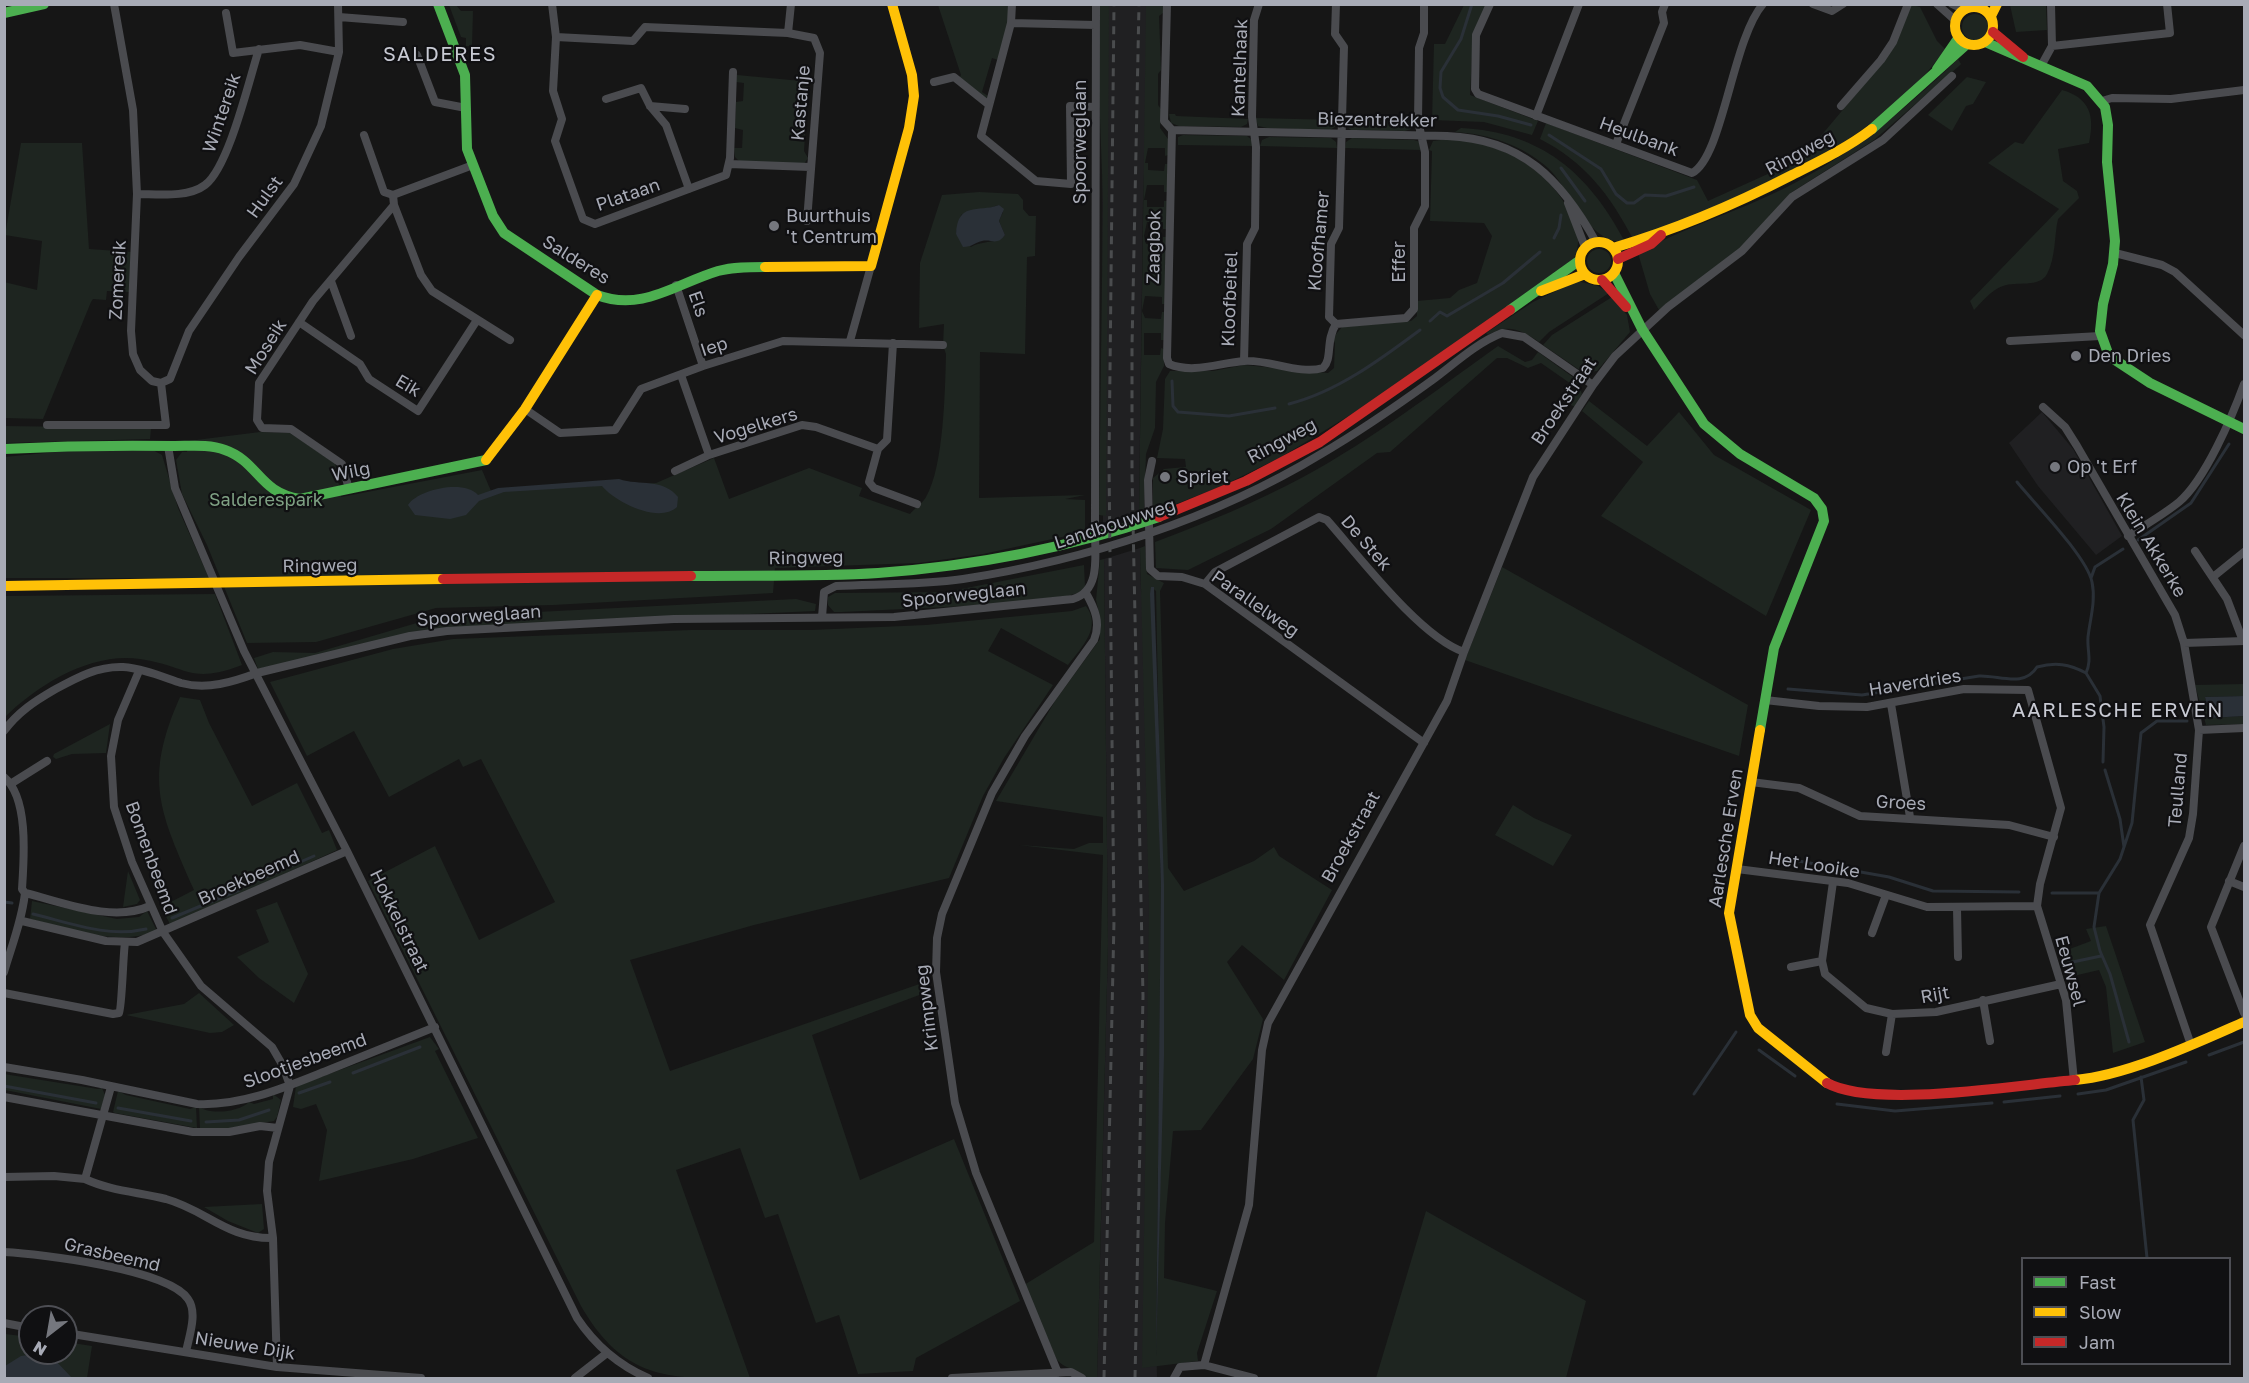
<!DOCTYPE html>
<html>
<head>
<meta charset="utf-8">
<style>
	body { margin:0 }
	#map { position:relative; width:2249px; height:1383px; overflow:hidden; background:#161616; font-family:"Golos Text",sans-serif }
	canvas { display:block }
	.frame { position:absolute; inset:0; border:6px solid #a8abb6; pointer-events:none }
	.legend { position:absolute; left:2021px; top:1257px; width:210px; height:108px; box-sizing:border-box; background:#101012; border:2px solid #4d4e54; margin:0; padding:8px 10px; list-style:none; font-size:18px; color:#a8abb6 }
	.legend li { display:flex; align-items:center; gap:12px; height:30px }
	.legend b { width:30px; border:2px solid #4d4e54 }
	.north { position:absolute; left:18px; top:1305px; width:60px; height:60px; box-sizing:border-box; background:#101012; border:2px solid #4d4e54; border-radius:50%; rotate:211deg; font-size:16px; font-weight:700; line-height:24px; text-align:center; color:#a8abb6 }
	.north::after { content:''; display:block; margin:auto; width:21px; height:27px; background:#75777e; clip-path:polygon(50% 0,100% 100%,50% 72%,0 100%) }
</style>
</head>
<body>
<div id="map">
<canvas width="2249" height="1383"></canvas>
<div class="frame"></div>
<ul class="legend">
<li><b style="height:8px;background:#4caf50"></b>Fast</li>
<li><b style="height:8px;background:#ffc107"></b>Slow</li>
<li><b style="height:8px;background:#c62828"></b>Jam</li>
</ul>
<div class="north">N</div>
</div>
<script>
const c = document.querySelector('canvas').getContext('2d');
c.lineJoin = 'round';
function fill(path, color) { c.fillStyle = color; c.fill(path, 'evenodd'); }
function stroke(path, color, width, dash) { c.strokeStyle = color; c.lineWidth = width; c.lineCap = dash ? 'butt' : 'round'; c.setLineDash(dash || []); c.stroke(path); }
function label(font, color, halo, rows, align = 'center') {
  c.font = font + ' "Golos Text",sans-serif'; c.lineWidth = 4.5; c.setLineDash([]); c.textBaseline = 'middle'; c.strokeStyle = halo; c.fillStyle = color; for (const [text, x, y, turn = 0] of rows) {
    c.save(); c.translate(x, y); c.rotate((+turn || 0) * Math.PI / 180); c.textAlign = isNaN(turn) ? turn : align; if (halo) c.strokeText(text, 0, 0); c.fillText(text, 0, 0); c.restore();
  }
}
fill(new Path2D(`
	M1102,5H1150L1143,202L1139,512L1103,523Z
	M2042,412L2073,449L2122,536L2096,555L2038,486L2009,443Z
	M1140,548L1141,592L1150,591L1161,884L1160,1056L1155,1277L1157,1378H1097L1108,944L1104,559Z`), '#202022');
fill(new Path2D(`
	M1109,4L1106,516L1099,515L1103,201L1099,91L1100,5Z
	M1163,4V13L1159,16L1161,70L1158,74V105L1161,109L1160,128L1168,139V155L1165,156V148H1148L1145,163H1148V170L1164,171L1165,164H1168L1167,192H1164V185H1147L1144,200H1147V207H1164V201H1167L1166,229H1163V222H1147L1144,236L1146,244H1163V237H1166L1165,304H1162V297L1145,296L1142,311L1145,318L1161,319L1162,312H1164V340H1161V333H1144V355H1160L1161,348L1164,349V366L1156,382L1155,428L1146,454L1144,510L1139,512L1146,5Z
	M449,5H456L461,11H473L472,46H466V38L461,37Z
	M938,5H1009V22L998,60L992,58L982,92L988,96L986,99L959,78L961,75Z
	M1464,5H1487L1473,36L1470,95L1538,121L1532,135L1484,122L1432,120L1434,44H1445Z
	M1912,5L1920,7L1937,41L1945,49C1881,144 1737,201 1633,239C1610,195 1585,162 1540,139L1546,123L1697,180L1708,201L1781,168L1809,150L1883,62Z
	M2010,5H2046L2047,30L2016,32Z
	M1962 27a13 13 0 1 1 26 0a13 13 0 1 1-26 0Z
	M1958,59L1961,64L1958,67L1874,140L1792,192L1745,245L1659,310L1650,294L1638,253C1685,227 1737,212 1785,188C1853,154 1903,111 1958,59Z
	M737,75L812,82L808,86L804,151L808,158L804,164L739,161L735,157L734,148H742L743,130L735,128L736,102L743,101L744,83L736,82Z
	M1967,77L1986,82L1973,104L1966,106L1952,131L1928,115Z
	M2062,90C2090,98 2095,116 2089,143L2058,149L2063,181L2077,191L2079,198L2058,219C2054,237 2056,257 2047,274C2040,288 2016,281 2003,286C1991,290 1983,301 1974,310L1970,301L2059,209L1988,163L2015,142L2023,144Z
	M1169,114H1175L1176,116L1248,119L1247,124L1241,127L1179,126L1171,123Z
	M1255,118L1338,120L1335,127L1330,130L1267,128L1258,126Z
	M1345,120L1414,121L1411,129L1405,131L1351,130L1347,127Z
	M1461,128C1541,132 1589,173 1625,242C1587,243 1572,191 1548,168C1522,145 1489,134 1455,132Z
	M1183,135L1247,136L1252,140L1253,146L1178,145V137Z
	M1269,137L1331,138L1336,142L1337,148L1260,146L1262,140Z
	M1352,138L1414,140L1420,142L1422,150L1345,148L1346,142Z
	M1433,141C1485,133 1550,165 1571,216C1579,234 1581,243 1573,261L1365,406L1281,457L1222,486L1153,513V478L1164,469L1186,467L1185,459L1157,458L1163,429L1165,379L1170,371H1213L1244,365L1328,373L1334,368L1335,343L1332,339L1342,327L1411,321L1417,316V301L1450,298L1459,290L1477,283L1492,236L1484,223L1430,221L1432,151L1429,150Z
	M21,143H82L89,249L132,252L130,292L107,291L106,300L93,299L91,302L43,419L5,418L4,282L37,290L42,241L5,235Z
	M979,192L1018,194L1023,200V209L1029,216H1036L1035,256L1027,257L1025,354L980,352L979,498L1085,495L1065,499L1085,500V532L983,554L919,563L775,568L773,593L553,605L436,608L316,642L247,643L207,545L182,494L176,460L182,452H187L188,441L260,432L290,433L335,463L341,497L482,470L491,491L656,483L714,458L729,499L809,468L862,488L859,496L910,514C915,508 922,504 926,497C944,466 945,390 946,354L943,345L944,324L919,328L920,263L942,195ZM999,205L1003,212L999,221L1005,235C998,244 983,240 971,247L956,234L961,215C974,209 986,210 999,205Z
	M1587 261a12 12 0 1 1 24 0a12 12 0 1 1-24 0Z
	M1577,281L1598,286L1609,293L1549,332L1539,342C1522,330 1507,323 1488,335L1486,333L1533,302Z
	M1612,297L1627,315L1630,332L1597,371L1584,373L1543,345L1552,335Z
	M1498,346L1525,362L1532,360L1538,352L1577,380L1582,394L1575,407L1571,405L1574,386L1541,363L1528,368L1507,358H1497L1390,452L1377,453L1271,529L1188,570L1156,568L1155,542C1206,523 1257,502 1305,476C1373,439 1435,391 1498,346Z
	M1589,401L1647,446L1679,412L1714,455L1811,510L1766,616L1601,516L1643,462L1582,411Z
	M4,426L151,428L150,439L5,443Z
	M118,446L149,448L162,455L178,508L209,578H5L4,457Z
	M1145,546L1147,574L1164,583L1160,591L1168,868L1184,891L1254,861L1274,847L1279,856L1332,890L1284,980L1242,945L1227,962L1263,1019L1253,1059L1201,1130L1173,1131L1165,1223L1164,1278L1217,1291L1197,1353L1198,1361L1142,1368L1149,907L1140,548ZM1151,587L1156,591L1164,1009L1156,1356L1161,884Z
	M1104,559L1108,944L1097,1378H1086C1078,1368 1066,1370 1057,1360L1024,1285L1094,1242L1103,855L1019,845L1074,849L1089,843H1103V817L996,801L1055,701L1100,639V617L1096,600L1100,560Z
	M1084,565L1085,587L1078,593L1067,596L986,605L842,612H834L828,605V597L835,593L946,592Z
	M1502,567L1748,705L1739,756L1465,660Z
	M215,594L242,665C189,685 188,666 140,659C91,652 39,684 5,717V596Z
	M796,599L816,604L815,611L446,628L258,669L254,658L273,652L315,653L437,617Z
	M1086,606C1102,627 1082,647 1068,665L1001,628L988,651L1053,685L1004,758L983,796L949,878L754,925L630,960L670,1071L928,981L930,991L812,1035L860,1180L954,1139L1020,1301L916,1358L913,1371L858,1374L839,1315L816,1323L778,1214L765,1218L740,1148L676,1170L750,1378C671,1379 625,1382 581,1306L368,881L435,846L479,940L555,902L481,759L463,767L459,759L389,797L354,731L307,756L270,682L393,649L453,639L691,630H811L926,625L1072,611Z
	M2244,684V696L2205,697L2210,718L2244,716V724L2206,725L2195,685Z
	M180,697L200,700L209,723L252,806L297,783L322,833L329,830L337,850L171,926L161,907L194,890C160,812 143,780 180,697Z
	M110,724L106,753L72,754L56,759L53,757L54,754Z
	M1513,805L1534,818L1572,835L1553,866L1495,835Z
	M128,871L140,900L137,904L123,907Z
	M32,901L117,919L139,917L147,911L156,929L155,932C114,946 71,929 30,919Z
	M277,902L308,974L294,1003L259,978L237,957L269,942L256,910Z
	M2106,926L2145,1042L2113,1053L2106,987L2099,970L2069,977L2059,953L2091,941L2086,929Z
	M199,993L234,1025L222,1032L210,1033L126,1015L184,1004Z
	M430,1037L439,1049L435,1051L478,1138L413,1159L319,1181L327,1130L316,1104L301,1109L293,1107L296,1086Z
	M4,1074L98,1089L102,1088L105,1095L101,1109L5,1090Z
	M118,1091L126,1095L190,1109L196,1107L197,1128L115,1113L113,1112Z
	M273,1094L281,1100L277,1117L274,1121L225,1129H200L199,1107C211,1115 239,1112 249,1102L254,1104L273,1099Z
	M262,1204L264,1229L258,1233L228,1221L204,1207Z
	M1426,1211L1586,1301L1566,1378H1376Z
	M5,1334L30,1337V1353H66V1342L92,1346L87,1378H5Z`), '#1e2520');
fill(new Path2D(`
	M999,205L1004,209L999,221L1005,235C997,246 992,239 982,241C974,243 972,247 963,247L956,234C958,201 977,213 999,205Z
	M619,479C640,486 663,478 678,497L677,507C659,524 615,502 602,486L504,492L479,501L466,515L450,519L415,515L408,505C418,489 465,479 478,495L498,488Z
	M1154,587L1164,884V1056L1156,1356L1161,884L1150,594L1151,587Z
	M2244,696V716L2210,718L2205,697Z
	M34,1354L54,1359L72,1378H5V1366L21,1356Z`), '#2a3037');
stroke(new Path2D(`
	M1472,4L1461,39L1441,72L1440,88L1443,97L1458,110L1498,116L1531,125
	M1549,135L1601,169L1616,194L1627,203H1634L1645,195L1666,196L1694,187
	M1561,168L1585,201
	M1554,238L1559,228L1561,215
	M1430,321L1440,312L1447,316L1503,283L1540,252
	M1172,381L1173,406L1178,412L1229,416L1275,408
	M1289,404C1337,392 1381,359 1420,330
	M2017,482C2035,504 2087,557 2092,582C2096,601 2090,619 2088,637C2087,651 2092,660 2086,673L2100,696L2104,727L2103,762
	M2138,540L2191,503L2229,444
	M2091,578L2095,567L2123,549
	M1788,689L1862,695L1979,676C1999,675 2024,688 2037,667C2056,662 2069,664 2086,673
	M2105,770L2120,819L2124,847
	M1770,856L1889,877L1933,891L2019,892
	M259,880L314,856
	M2052,893H2099
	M4,902L12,903
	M33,914C70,923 108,938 146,929
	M172,918L239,890
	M2068,963L2101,956
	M2129,1042L2110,974L2100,951L2094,927L2099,893L2120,859L2132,823L2141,733L2157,721H2187
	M1759,1050L1795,1076
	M2209,1055L2244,1042
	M353,1073L420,1047
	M2141,1077L2144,1100L2133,1120L2147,1258
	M4,1086L96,1103
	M299,1093L330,1082
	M1694,1094L1736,1032
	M2078,1094L2106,1090L2186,1062
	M2004,1102L2060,1096
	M1837,1104L1895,1111L1992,1103
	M118,1108L191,1121
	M206,1122L239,1120L269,1110`), '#2a3037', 3);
stroke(new Path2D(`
	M114,4L133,110L137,194L131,331L133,354L140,370L152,381L161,383
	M552,4L556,37L553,91L562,119L555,141L583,219L595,224L726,175L730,158L733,72
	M1012,4L1011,23L981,136L1036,181L1071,184L1070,106L1095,107
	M1167,4L1164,121L1172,130
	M1490,4L1476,35L1475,89L1478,94L1692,173C1723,157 1732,40 1763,4
	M1813,4L1832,11L1843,4
	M1937,4L1956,21
	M1952,4L1964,10
	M226,13L233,53L300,45L339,52
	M339,17L403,22
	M1011,23L1096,25
	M788,33L791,4
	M556,37L633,41L645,27L788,33L814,38L820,53L807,221
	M2052,46L2170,33L2167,4
	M417,55L435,102L466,108
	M2041,66L2052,46L2051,4
	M934,82L954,77L989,105
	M606,99L641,88L650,106L666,125L689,189
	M2102,101L2112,98L2171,99L2244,90
	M650,106L685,109
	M1841,106L1881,60L1893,42L1908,4
	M1536,116L1579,4
	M1172,130L1167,358L1169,364C1193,374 1219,363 1244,361C1269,359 1299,375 1323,368C1333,358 1325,341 1336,324L1329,317L1331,244L1339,228L1344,47L1335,34L1336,4
	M1172,130L1447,136C1522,139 1561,179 1596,242
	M364,135L384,192L393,195
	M1616,144L1664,23L1662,12L1665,4
	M729,164L810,167
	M137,194C157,194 188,198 205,185C229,167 249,80 259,49
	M1568,203L1585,247
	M394,205L421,275L432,291L510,340
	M2115,253L2162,265L2175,272L2244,335
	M331,281L351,336
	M676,285L703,366
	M299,322L360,364L369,379L418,411L477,320
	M1336,324L1406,318L1414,309V228L1425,206V152L1418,121L1419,48L1424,33V4
	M850,341L871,266
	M2010,341L2100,336
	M1244,361L1247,244L1255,228L1256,147L1252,117L1254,20L1259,4
	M681,375L709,455
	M161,383L170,379L189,331L239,257L294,184L321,126L339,52L338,4
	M2043,407L2065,427L2077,446L2175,615L2184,643L2199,730L2193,814L2189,838L2150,925L2191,1045
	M525,409L560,433L615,430L641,389L703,366L783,341L943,345
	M47,425H166L161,383
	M168,446L175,488L244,651L347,851L577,1318C595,1345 618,1365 648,1378
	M878,449L869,482L874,488L917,504
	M1152,461L1148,480L1150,569L1158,576L1182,577L1205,584L1424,743
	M675,471L709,455L802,425L816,427L878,449L887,440L893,343
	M349,489L342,464L291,429L262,428L257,420L259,383L313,301L394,205L393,195L473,165
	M2128,536C2145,525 2163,515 2179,502C2205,480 2232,417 2244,384
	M2195,551L2227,599L2243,641
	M2213,577L2244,552
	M1205,584L1215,572L1319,517L1327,520C1359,556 1420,637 1464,652
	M822,617L824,592L836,586C878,584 921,585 963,579C1086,560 1214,519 1321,454C1359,432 1395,407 1431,381C1453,365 1476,343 1502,333L1524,337L1593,385
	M2184,643L2244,641
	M139,671L118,720L111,756L114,807L132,862L163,932L201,986L272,1047L283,1066L290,1086L269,1162L267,1191L273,1238L277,1367
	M1765,700L1819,706L1867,707L1964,689L2028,690L2061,808L2040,884L2037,906L2066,1000L2074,1081
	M1891,704L1910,817
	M2199,730L2244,728
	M4,731C18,712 35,701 54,690C76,678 97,666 123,667C142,668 163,677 181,683C207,690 233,682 257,673L410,636L447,631L674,619L894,617L1073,599C1103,590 1094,551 1095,526L1096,4
	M4,777C29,798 24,858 22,889L25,893C22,920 12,945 4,972
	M1751,782L1799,788L1860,816L2009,825L2054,837
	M12,783L47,761
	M2244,846L2211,927L2244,1013
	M1737,869L1848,883L1927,907L2037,906
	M2229,881L2244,887
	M1833,882L1822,961L1825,974L1866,1008L1892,1014L1936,1012L2061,984
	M25,893C63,902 112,923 150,906
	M1957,908L1958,957
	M22,921L106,941L137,942L347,851
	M1872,933L1886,895
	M1791,967L1822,961
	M4,993L113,1014L119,1013C122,1009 123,954 125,943
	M1983,1000L1990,1041
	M1886,1052L1892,1014
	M4,1067L82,1080L197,1104C244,1106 288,1086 331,1069C365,1055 400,1041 435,1027
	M111,1087L85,1179C111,1191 138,1192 166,1199C206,1210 227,1239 273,1238
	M4,1097L193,1132H229L260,1126L278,1128
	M4,1177L54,1176L85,1179
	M4,1252C41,1254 168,1269 188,1299C198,1313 189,1336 186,1352
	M4,1323L30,1328
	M66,1333L277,1367L421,1378
	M1204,1365L1249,1205L1262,1050L1268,1023L1447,701L1464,652L1533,477L1593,385L1615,356L1668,307L1742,251L1792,197L1883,140L1952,76
	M1058,1373L976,1173L955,1103L936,972L937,938L942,914L992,793L1025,736L1094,640C1101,623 1095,609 1086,593
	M575,1378L607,1353
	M952,1378L1071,1372L1082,1378
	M1174,1378L1180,1367L1204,1365L1254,1378`), '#4a4b4f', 8);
stroke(new Path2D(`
	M438,4L465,75L467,149L493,216L504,233L597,295C642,312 675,284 718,271C733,267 749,267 765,267
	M4,13L44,4
	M1985,42L2087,86L2105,107L2108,125L2107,162L2115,241L2113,264L2103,304L2100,331L2109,356L2150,383L2244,429
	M1937,69L1959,37
	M1872,129L1967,44
	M1614,273L1642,329L1704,424L1740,454L1814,498L1822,509L1824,521L1774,648L1760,730
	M1510,310L1580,260
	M4,449C61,446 118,445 175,446C191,446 209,444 225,450C259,462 259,493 300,499L486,460
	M691,576C753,575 816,577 878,573C975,566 1068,548 1159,517`), '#4caf50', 10);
stroke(new Path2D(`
	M1955 26a19 19 0 1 1 38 0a19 19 0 1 1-38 0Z
	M1991,16L1997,4
	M1580 261a19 19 0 1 1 38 0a19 19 0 1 1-38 0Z
	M1613,248C1678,229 1732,206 1792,175C1820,161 1847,148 1872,129
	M765,267L871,266L909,128L914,96L912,75L892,4
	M1541,291L1585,274
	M486,460L525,409L597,295
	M4,586L443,579
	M1760,730L1729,913L1750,1015L1758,1028L1827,1083
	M2075,1080C2128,1075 2194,1044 2244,1022`), '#ffc107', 10);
stroke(new Path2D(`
	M1993,32L2023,57
	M1618,259L1651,244L1661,235
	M1602,280L1626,307
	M1159,517L1246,481L1320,442L1510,310
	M443,579L691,576
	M1827,1083C1874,1109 2017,1085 2075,1080`), '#c62828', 10);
stroke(new Path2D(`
	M1104,1378L1114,921L1109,463L1114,4
	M1135,1378L1143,996L1132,474V346L1139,4`), '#4a4c4e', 3, [8, 6]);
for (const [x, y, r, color] of [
	[774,226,6,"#75777e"],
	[2076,356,6,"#75777e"],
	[2055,467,6,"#75777e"],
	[1165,477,6,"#75777e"]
]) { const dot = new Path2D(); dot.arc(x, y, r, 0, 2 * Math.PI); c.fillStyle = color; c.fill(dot); stroke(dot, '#101012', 2); }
label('18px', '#a8abb6', '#101012', [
	["Kantelhaak",1240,68,-88],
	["Kastanje",801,103,-85],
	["Wintereik",222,113,-71],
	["Biezentrekker",1377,120,1],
	["Heulbank",1639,137,20],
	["Spoorweglaan",1080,142,-90],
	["Ringweg",1800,153,-28],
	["Plataan",628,195,-19],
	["Hulst",265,197,-54],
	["Kloofhamer",1319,241,-85],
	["Zaagbok",1154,247,-89],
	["Salderes",576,260,32],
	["Effer",1399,262,-90],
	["Zomereik",118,280,-87],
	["Kloofbeitel",1230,299,-88],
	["Els",698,304,71],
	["Moseik",266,347,-58],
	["Iep",714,347,-18],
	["Eik",408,386,31],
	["Broekstraat",1564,401,-56],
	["Vogelkers",756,426,-17],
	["Ringweg",1282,441,-28],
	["Wilg",351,472,-11],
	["Landbouwweg",1115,524,-18],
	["De Stek",1366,543,49],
	["Klein Akkerke",2151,545,59],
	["Ringweg",806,558,-1],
	["Ringweg",320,566,-1],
	["Spoorweglaan",964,595,-6],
	["Parallelweg",1255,604,35],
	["Spoorweglaan",479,616,-4],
	["Haverdries",1915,683,-9],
	["Teulland",2178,790,-85],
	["Groes",1901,803,3],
	["Broekstraat",1351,837,-61],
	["Aarlesche Erven",1726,838,-81],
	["Bomenbeemd",151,858,70],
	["Het Looike",1814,865,9],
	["Broekbeemd",249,878,-24],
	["Hokkelstraat",399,921,64],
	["Eeuwsel",2070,971,75],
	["Rijt",1935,995,-10],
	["Krimpweg",927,1008,-97],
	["Slootjesbeemd",305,1061,-20],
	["Grasbeemd",112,1255,13],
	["Nieuwe Dijk",245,1346,9]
]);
label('18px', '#a8abb6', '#101012', [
	["Buurthuis",786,216],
	["'t Centrum",786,237],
	["Den Dries",2088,356],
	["Op 't Erf",2067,467],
	["Spriet",1177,477]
], 'left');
label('18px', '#7fa184', '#101012', [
	["Salderespark",266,500]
]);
c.letterSpacing = '1.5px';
label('20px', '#c8cad3', '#101012', [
	["SALDERES",440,55],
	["AARLESCHE ERVEN",2118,711]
]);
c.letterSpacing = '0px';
</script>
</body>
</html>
